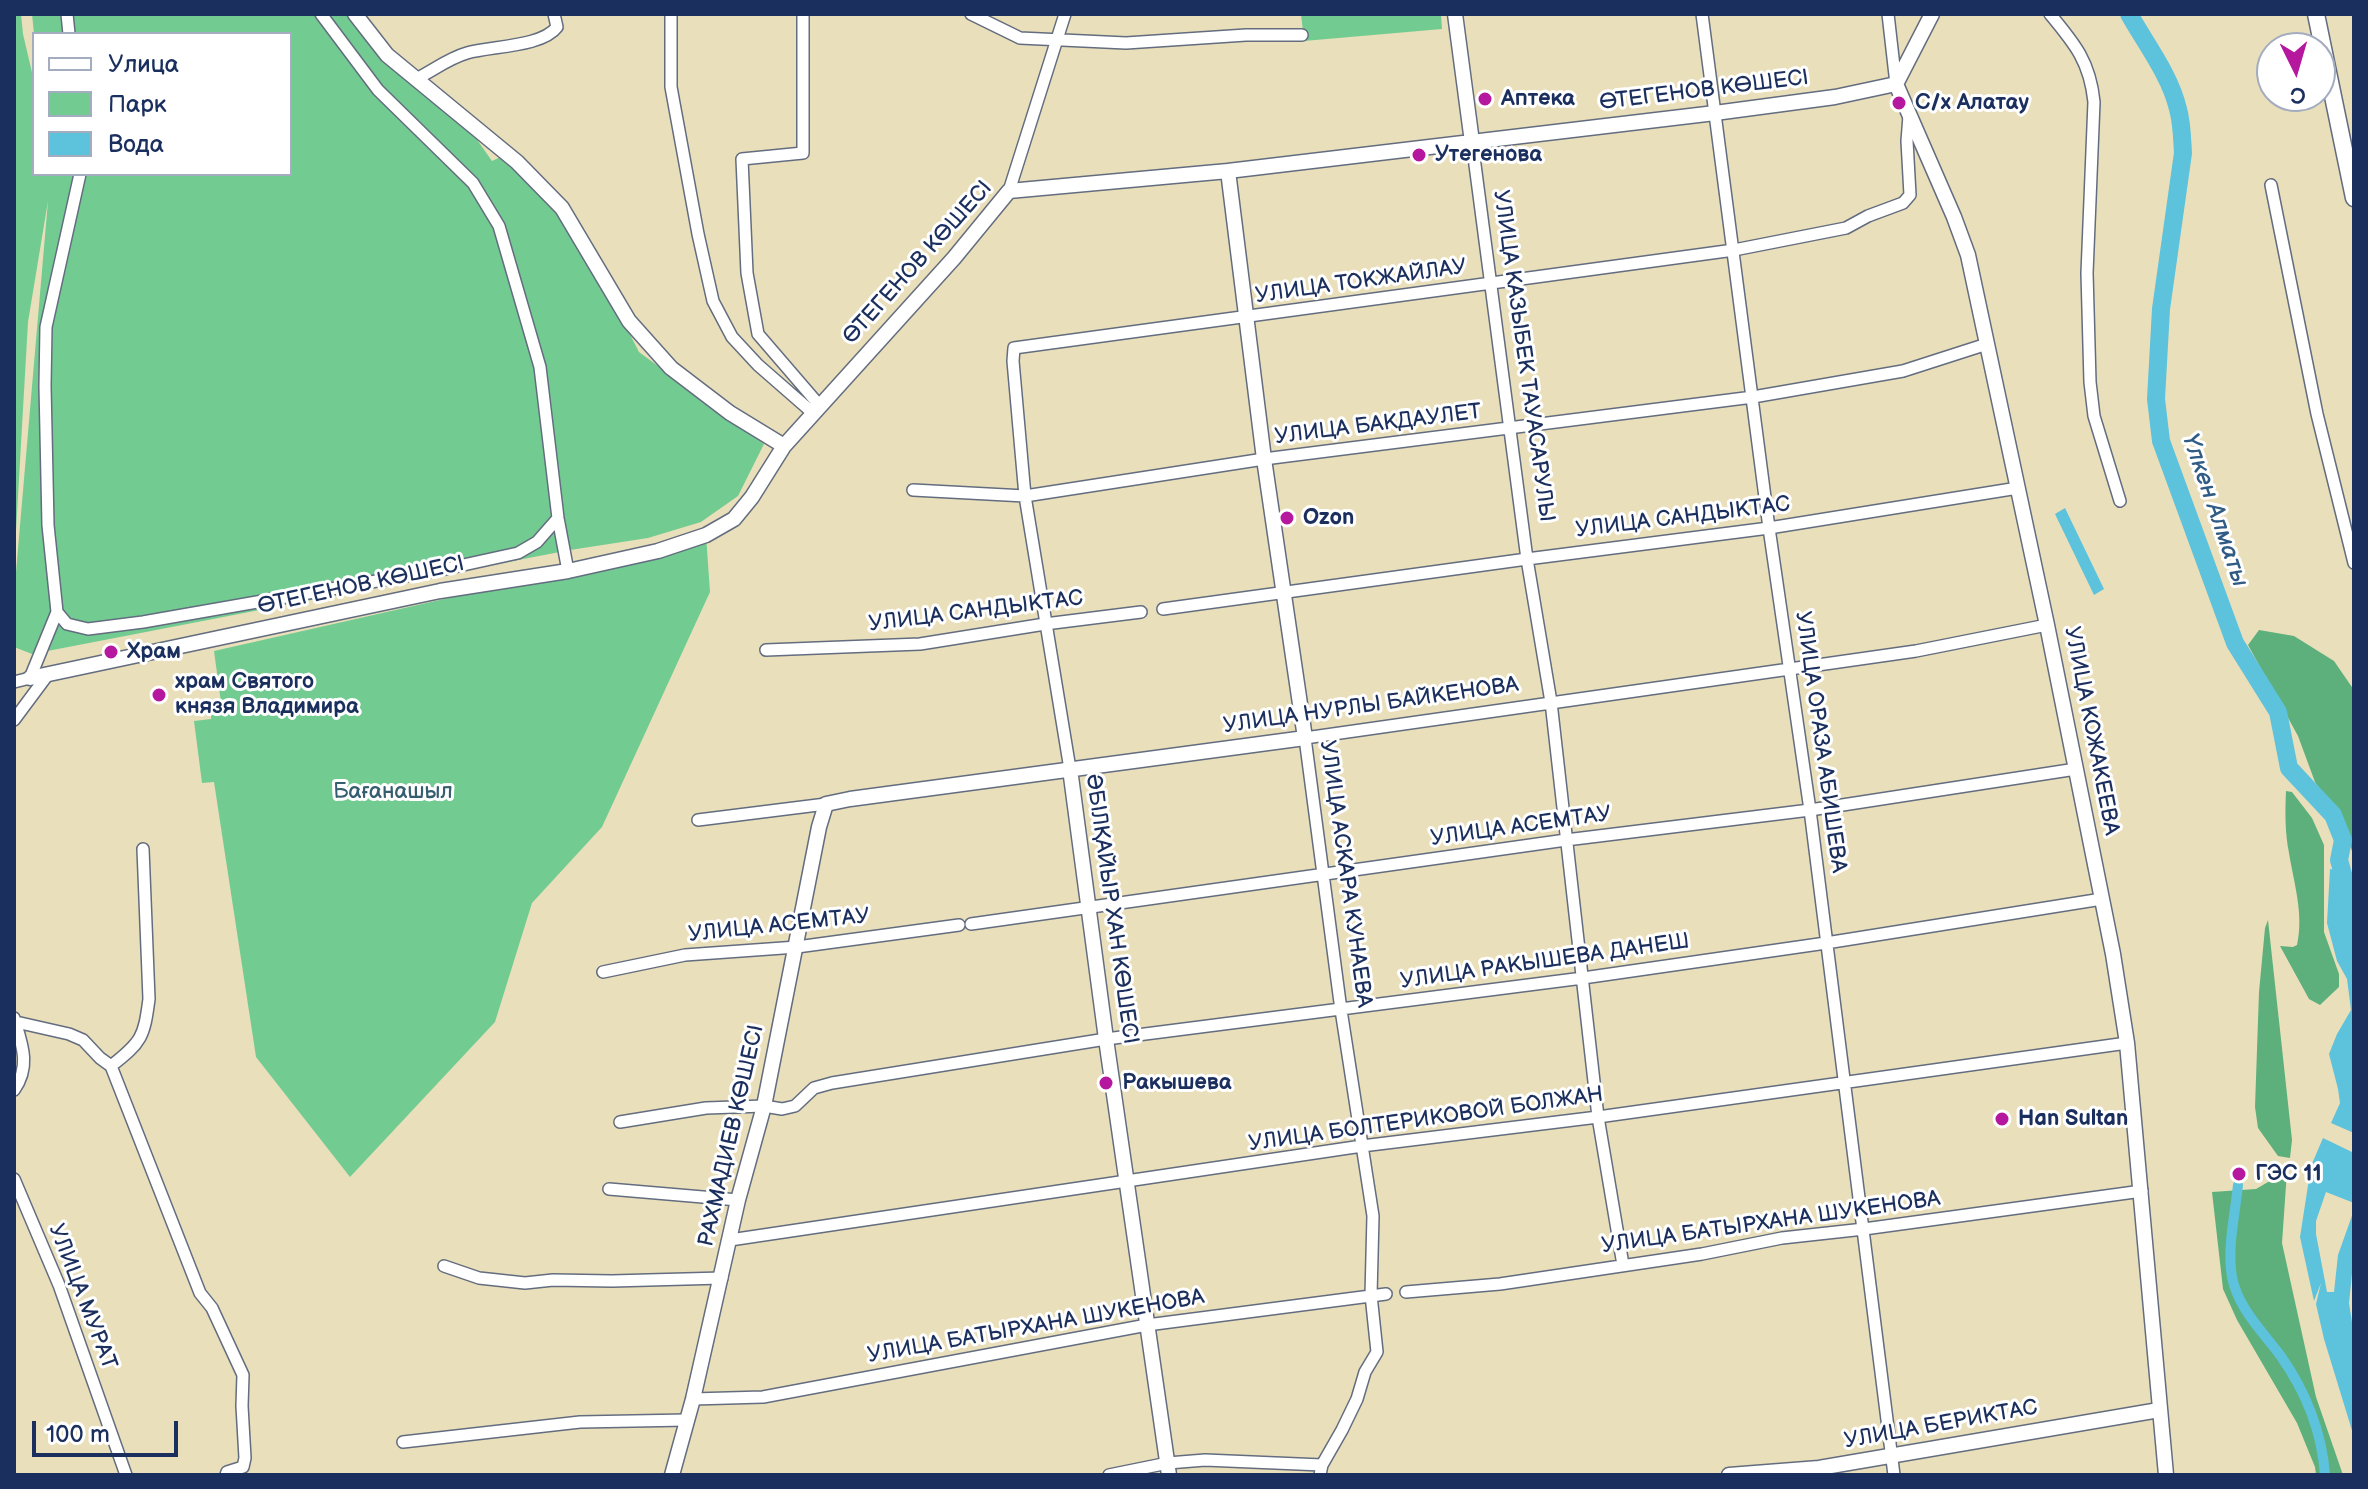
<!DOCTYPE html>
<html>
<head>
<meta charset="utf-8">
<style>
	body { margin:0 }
	#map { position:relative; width:2368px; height:1489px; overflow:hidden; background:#eadfbb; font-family:"Balsamiq Sans",sans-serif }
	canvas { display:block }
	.frame { position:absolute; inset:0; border:16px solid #1b2f5e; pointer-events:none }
	.legend { position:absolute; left:32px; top:32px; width:260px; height:144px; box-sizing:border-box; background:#fff; border:2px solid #a4acbf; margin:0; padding:10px 14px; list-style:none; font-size:24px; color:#1b2f5e }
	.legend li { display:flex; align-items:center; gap:16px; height:40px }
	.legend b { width:40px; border:2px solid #a4acbf }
	.north { position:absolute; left:2256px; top:32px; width:80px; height:80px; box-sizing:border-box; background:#fff; border:2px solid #a4acbf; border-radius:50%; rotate:175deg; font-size:22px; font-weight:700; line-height:32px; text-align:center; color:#1b2f5e }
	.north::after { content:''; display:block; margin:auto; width:28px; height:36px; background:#b5179e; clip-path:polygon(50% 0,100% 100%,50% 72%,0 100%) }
	.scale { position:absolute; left:32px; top:1421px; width:146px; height:36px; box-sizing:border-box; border:4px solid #1b2f5e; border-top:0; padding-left:10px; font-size:24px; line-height:28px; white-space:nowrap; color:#1b2f5e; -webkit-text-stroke:6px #fff; paint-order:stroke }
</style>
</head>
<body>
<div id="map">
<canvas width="2368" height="1489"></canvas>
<div class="frame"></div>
<ul class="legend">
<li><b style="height:10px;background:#fff"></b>Улица</li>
<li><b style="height:22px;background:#72cc92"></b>Парк</li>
<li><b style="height:22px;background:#5dc2db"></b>Вода</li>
</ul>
<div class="north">С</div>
<div class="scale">100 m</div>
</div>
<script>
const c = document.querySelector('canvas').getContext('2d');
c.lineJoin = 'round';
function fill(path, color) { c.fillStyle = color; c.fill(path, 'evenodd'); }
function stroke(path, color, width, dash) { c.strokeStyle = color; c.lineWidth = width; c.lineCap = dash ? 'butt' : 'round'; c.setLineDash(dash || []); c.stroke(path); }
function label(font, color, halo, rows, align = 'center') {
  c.font = font + ' "Balsamiq Sans",sans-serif'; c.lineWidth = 6; c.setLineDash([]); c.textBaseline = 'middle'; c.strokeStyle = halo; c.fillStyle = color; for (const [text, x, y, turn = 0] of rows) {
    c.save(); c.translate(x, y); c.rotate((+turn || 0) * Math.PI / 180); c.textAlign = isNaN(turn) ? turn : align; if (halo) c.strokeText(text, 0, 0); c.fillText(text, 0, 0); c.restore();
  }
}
fill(new Path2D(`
	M14,14H21L23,34L34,81V174H290V34H34L32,14H349L459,114L492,161L507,154L588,252L639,352L764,444L738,496L701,522L648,538L570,550L32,654L14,647V595L48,201L28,322L14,566Z
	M1301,14H1441L1442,29L1304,41Z
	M706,535L710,592L602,827L532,903L495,1022L350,1177L256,1057L214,782L202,783L194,721L211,719V712L222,710L214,651L568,571Z`), '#72cc92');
fill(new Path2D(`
	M2259,630L2294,636L2334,661L2354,690V859L2343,818L2336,812L2315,782L2298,736L2248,645Z
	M2286,791L2292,792L2312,818L2324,845V932L2339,974V987L2320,1005L2309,999L2280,946L2293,947L2297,945C2304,914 2294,884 2289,853C2285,833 2285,812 2286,791Z
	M2268,920L2292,1140L2290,1158L2278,1156L2258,1128L2255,1107L2259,992L2265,928Z
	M2287,1171L2282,1243L2316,1397L2343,1475H2316L2315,1467L2297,1423L2237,1320L2223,1289L2212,1192L2256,1189Z`), '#5db07c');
fill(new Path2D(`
	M2065,508L2104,589L2094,595L2055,514Z
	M2330,869L2347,872L2354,885V1133L2331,1123L2340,1103L2338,1089L2329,1054L2337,1034L2351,1010L2347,979L2337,961L2327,923Z
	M2323,1138L2354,1153V1203L2326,1192L2316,1221V1234L2327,1292H2334L2338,1255L2354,1210V1254L2349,1303L2354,1335V1437L2324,1339L2316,1304L2321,1283L2314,1301L2300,1237L2311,1166Z`), '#5dc2db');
stroke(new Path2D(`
	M2238,1185C2235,1215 2227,1247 2232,1277C2238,1308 2262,1331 2280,1355C2305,1390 2322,1432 2325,1475`), '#5dc2db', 10);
stroke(new Path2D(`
	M2129,14C2146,44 2170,75 2178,109C2182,123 2182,138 2183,153L2161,309L2156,399L2161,441L2235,643L2278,712L2289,768L2333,815L2343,840L2339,860L2348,892L2354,902`), '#5dc2db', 18);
const minor = new Path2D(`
	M67,14L69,34
	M321,14L378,90L473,183L499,226L540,367L558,518L568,571
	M671,14V87L698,234L713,301L732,337L758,365L813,413
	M803,14V153L742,159L747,273L758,334L820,406
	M971,14L1020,38L1126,43L1246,35H1302
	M1702,14L1769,528L1810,810L1894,1475
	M1888,14L1896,84
	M2050,14C2075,44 2090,62 2094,102L2087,273L2090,382L2094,416L2120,501
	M416,79C432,71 449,58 467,53C491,46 542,47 557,27L554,14
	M1472,142L1527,559L1551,702L1598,1117L1623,1265
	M2271,185L2317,414L2354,563
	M1009,191L1065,14
	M913,490L1025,496L1264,459L1753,397L1903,371L1987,344
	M1163,609L1527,559L1769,528L2018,488
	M57,612L67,624L88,629L143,622L445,569L518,553L537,542L558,518
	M766,650L920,644L1045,624L1141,612
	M14,682L30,678L57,612L48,525L45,386L46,327L80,174
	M14,720L49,673
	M1070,769L1025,496L1013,361L1014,348L1734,250L1846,228L1868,216L1903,203L1910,195L1907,141L1909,116
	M698,820L826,804
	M971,924L1566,840L1810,810L2076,769
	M603,972L685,955L797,947L959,925
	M16,1022L69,1034L83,1040L100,1058L111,1066L200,1293L212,1308L243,1375L242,1406L245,1458L243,1467L227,1472L226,1475
	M111,1066C142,1042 144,1037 149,999L143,849
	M14,1090C31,1066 22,1044 14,1018
	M620,1122L706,1108L764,1106L782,1109L795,1106L814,1088L832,1083L1106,1039L1583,978L1826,943L2102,899
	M14,1179L59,1285L126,1475
	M609,1189L738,1200
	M730,1240L1362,1146L1598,1117L2127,1043
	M444,1266L479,1278L525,1283L553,1280L612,1281L722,1278
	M1406,1292L1500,1284L1702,1254L1782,1238L1864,1229L2142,1191
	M693,1399L763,1397L1147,1325L1386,1294
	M403,1442L580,1422L687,1420
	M1109,1475L1168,1463L1205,1460L1322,1465
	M1320,1475L1322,1465L1342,1430L1357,1399L1365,1372L1377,1352L1371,1295L1373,1216L1341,1010L1305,738L1916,651L2047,625`);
const tertiary = new Path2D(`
	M355,14L387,55L517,162L562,208L629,321L671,368L730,413L784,446
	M1455,14L1472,142
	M1896,84L1954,217L1968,255L2047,625L2113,954L2127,1043L2166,1475
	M30,678L440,591L568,571L658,551L706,535L734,519L752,497L784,446L954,258L1009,191L1228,171L1715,113L1835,97L1896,84L1932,14
	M1070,769L1106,1039L1169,1475
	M672,1475L693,1399L738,1200L764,1106L819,827L826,804L850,799L1305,738L1264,459L1228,171
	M1729,1475L1819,1468L2159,1410`);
const secondary = new Path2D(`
	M2316,14L2354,198`);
stroke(minor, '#636d7f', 14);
stroke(tertiary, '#636d7f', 17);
stroke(secondary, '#636d7f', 19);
stroke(minor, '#fff', 11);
stroke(tertiary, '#fff', 14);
stroke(secondary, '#fff', 16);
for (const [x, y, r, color] of [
	[1485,99,8,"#b5179e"],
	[1899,103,8,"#b5179e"],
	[1419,155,8,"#b5179e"],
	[1287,518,8,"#b5179e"],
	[111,652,8,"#b5179e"],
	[159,695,8,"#b5179e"],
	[1106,1083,8,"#b5179e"],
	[2002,1119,8,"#b5179e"],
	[2239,1174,8,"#b5179e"]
]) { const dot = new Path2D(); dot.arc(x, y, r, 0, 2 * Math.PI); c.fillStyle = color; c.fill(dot); stroke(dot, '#fff', 3); }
label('22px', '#1b2f5e', '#fff', [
	["ӨТЕГЕНОВ КӨШЕСІ",1704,91,-7],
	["ӨТЕГЕНОВ КӨШЕСІ",918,263,-48],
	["УЛИЦА ТОКЖАЙЛАУ",1361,282,-8],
	["УЛИЦА КАЗЫБЕК ТАУАСАРУЛЫ",1523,356,82],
	["УЛИЦА БАКДАУЛЕТ",1378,425,-7],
	["УЛИЦА САНДЫКТАС",1683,518,-7],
	["ӨТЕГЕНОВ КӨШЕСІ",361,586,-12],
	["УЛИЦА САНДЫКТАС",976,612,-7],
	["УЛИЦА НУРЛЫ БАЙКЕНОВА",1371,706,-8],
	["УЛИЦА КОЖАКЕЕВА",2091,731,79],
	["УЛИЦА ОРАЗА АБИШЕВА",1820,742,82],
	["УЛИЦА АСЕМТАУ",1521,827,-8],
	["УЛИЦА АСКАРА КУНАЕВА",1345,874,82],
	["ӘБІЛҚАЙЫР ХАН КӨШЕСІ",1111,909,82],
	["УЛИЦА АСЕМТАУ",779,926,-6],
	["УЛИЦА РАКЫШЕВА ДАНЕШ",1545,962,-8],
	["УЛИЦА БОЛТЕРИКОВОЙ БОЛЖАН",1426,1120,-8],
	["РАХМАДИЕВ КӨШЕСІ",732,1136,-77],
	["УЛИЦА БАТЫРХАНА ШУКЕНОВА",1771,1223,-8],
	["УЛИЦА МУРАТ",82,1297,69],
	["УЛИЦА БАТЫРХАНА ШУКЕНОВА",1036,1327,-10],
	["УЛИЦА БЕРИКТАС",1941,1425,-10]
]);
label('bold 22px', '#1b2f5e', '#fff', [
	["Аптека",1501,99],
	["С/х Алатау",1915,103],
	["Утегенова",1435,155],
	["Ozon",1303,518],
	["Храм",127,652],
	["храм Святого",175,682],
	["князя Владимира",175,707],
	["Ракышева",1122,1083],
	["Han Sultan",2018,1119],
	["ГЭС 11",2255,1174]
], 'left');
label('22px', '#355e6e', '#fff', [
	["Бағанашыл",393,792]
]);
label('italic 24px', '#2f5b84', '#fff', [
	["Үлкен Алматы",2214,510,71]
]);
</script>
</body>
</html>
